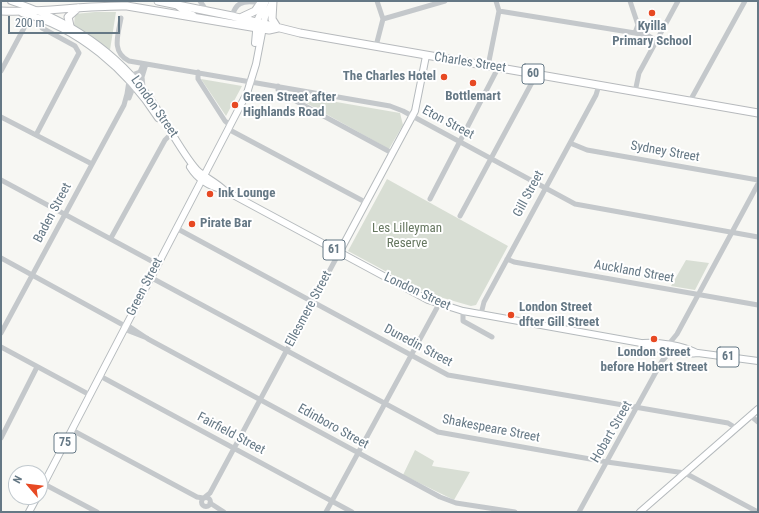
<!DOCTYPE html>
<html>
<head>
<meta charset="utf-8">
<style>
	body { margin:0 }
	#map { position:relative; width:759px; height:513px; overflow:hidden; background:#f7f7f3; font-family:"Roboto Condensed",sans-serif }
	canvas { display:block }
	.frame { position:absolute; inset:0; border:2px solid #657885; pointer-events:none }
	.north { position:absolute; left:8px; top:465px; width:40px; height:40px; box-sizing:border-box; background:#fff; border:1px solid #c1c9ce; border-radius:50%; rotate:298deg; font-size:11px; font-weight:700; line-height:16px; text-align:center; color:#657885 }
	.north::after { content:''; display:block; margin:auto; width:14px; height:18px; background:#e74923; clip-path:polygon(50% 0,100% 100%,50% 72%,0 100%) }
	.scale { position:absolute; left:8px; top:16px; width:112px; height:18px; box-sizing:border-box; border:2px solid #657885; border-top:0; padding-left:5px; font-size:12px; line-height:14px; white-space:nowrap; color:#657885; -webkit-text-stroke:3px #fff; paint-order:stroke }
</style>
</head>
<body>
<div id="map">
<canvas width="759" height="513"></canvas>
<div class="frame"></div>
<div class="north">N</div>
<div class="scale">200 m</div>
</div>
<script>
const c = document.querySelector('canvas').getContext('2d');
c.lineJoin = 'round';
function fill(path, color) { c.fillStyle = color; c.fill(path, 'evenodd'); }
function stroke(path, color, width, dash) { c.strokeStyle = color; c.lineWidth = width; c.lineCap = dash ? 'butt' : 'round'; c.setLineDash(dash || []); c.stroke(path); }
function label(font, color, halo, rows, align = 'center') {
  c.font = font + ' "Roboto Condensed",sans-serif'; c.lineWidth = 4; c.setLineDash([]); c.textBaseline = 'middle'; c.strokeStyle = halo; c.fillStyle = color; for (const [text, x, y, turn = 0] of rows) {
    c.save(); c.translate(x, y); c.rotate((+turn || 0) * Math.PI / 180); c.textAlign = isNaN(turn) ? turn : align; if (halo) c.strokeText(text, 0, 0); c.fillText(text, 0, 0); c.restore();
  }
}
fill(new Path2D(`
	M95,12H116L110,50L74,25L75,14Z
	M201,79L242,86L226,116Z
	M290,94L400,113L403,125L389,149Z
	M387,179L508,246L476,305L471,306L426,293L348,251Z
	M686,260L709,263L695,290L671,286Z
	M415,450L434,461L432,466L470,472L454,500L403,475Z`), '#d8ded4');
const major = new Path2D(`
	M11,1C72,21 122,54 157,109C168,126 184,156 197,170C206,178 216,182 224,190L428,300L463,311L641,343C658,350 680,355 698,353L758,361
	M174,3L185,12L193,15
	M22,13C78,27 128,71 158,118
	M255,43L257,21L266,1
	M190,167C198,180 210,187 224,190
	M339,253L415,111L426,56
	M643,343C660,342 681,345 697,353
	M40,491L247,93L256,64L265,17L273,1
	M29,512L37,497
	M640,512L758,409`);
const highway = new Path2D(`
	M158,1L232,16L300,33L758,113
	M273,1L272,19L277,27
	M1,11C43,13 85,5 127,6L269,30L278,28
	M240,18L255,11L262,1
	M70,26L68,17L78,8`);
stroke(major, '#b5babd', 8);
stroke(highway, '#b7babd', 9);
stroke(new Path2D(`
	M200,1L206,10
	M630,1L638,25L635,33
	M499,11L635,33L649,36L657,41
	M232,16C236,3 242,1 254,2
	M121,18C118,35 111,52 129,61L390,106L403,111L575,204L758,237
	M383,19L445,1
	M376,46L383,19L377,1
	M488,66L499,11L496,1
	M1,71L24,28
	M198,72V79L225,121L230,125
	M132,75L140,72L143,65
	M278,86V90L283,94L392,153
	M143,87L142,77L146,64
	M635,92L639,73L678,1
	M129,98L134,85
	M690,101L745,1
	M1,117L92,164
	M228,129L365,202
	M36,135L79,53L75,46L42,28
	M570,143L587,150L758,180
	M1,180L157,264
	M430,199L498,68
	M460,216L536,75
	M176,228L448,375L728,423L736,428
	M111,238L165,140L172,133
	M1,258L125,326L130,327L148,339L440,497L456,503L515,512
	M507,259L514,262L758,305
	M150,277L438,432L607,462L685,473L758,512
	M463,311V321L492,337
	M481,314L484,302L596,95L599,85
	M125,326L129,331L147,338
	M1,333L124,105L127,94L129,81
	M668,345L677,334L758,184
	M1,347L90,395
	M100,376L352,512
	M751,416L758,422
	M72,430L197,497L203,498
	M1,438L37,367
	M44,484L97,512
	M205,497L210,493L339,253
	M201.5 502a4.5 4.5 0 1 1 9 0a4.5 4.5 0 1 1-9 0Z
	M210,503L224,512
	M326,512L439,304
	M579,512L662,361L671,351`), '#c4c8cb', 5);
stroke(major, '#fff', 6);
stroke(highway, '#fff', 7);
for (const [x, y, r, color] of [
	[652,13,4,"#e74923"],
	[444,77,4,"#e74923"],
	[473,83,4,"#e74923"],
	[235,105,4,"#e74923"],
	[210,194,4,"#e74923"],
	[192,224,4,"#e74923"],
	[511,315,4,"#e74923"],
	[654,339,4,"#e74923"]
]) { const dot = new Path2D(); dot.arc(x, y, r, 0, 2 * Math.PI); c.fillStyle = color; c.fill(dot); stroke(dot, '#fff', 1.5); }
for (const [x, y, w] of [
	[533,74,22],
	[334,250,22],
	[728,357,22],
	[65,443,22]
]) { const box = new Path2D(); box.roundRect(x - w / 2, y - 10, w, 20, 3); c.fillStyle = '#fff'; c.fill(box); stroke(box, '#657885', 1); }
label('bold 12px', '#657885', null, [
	["60",533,74],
	["61",334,250],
	["61",728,357],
	["75",65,443]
]);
label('bold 13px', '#657885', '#fff', [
	["Kyilla",652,27,"center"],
	["Primary School",652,42,"center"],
	["The Charles Hotel",436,77,"right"],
	["Bottlemart",473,97,"center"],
	["Green Street after",243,98],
	["Highlands Road",243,113],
	["Ink Lounge",218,194],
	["Pirate Bar",200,224],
	["London Street",519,308],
	["dfter Gill Street",519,323],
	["London Street",654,353,"center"],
	["before Hobert Street",654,368,"center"]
], 'left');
label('13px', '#657885', '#fff', [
	["Charles Street",470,63,9],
	["London Street",154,107,55],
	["Eton Street",448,123,28],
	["Sydney Street",665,152,10],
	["Gill Street",529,194,-62],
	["Baden Street",53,213,-62],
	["Auckland Street",634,272,10],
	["Green Street",145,287,-63],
	["London Street",417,292,25],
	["Ellesmere Street",309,309,-62],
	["Dunedin Street",418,346,28],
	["Edinboro Street",333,427,29],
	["Shakespeare Street",491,429,11],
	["Hobart Street",612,432,-60],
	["Fairfield Street",231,434,28]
]);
label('13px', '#667760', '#fff', [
	["Les Lilleyman",407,229],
	["Reserve",407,244]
]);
</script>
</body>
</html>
